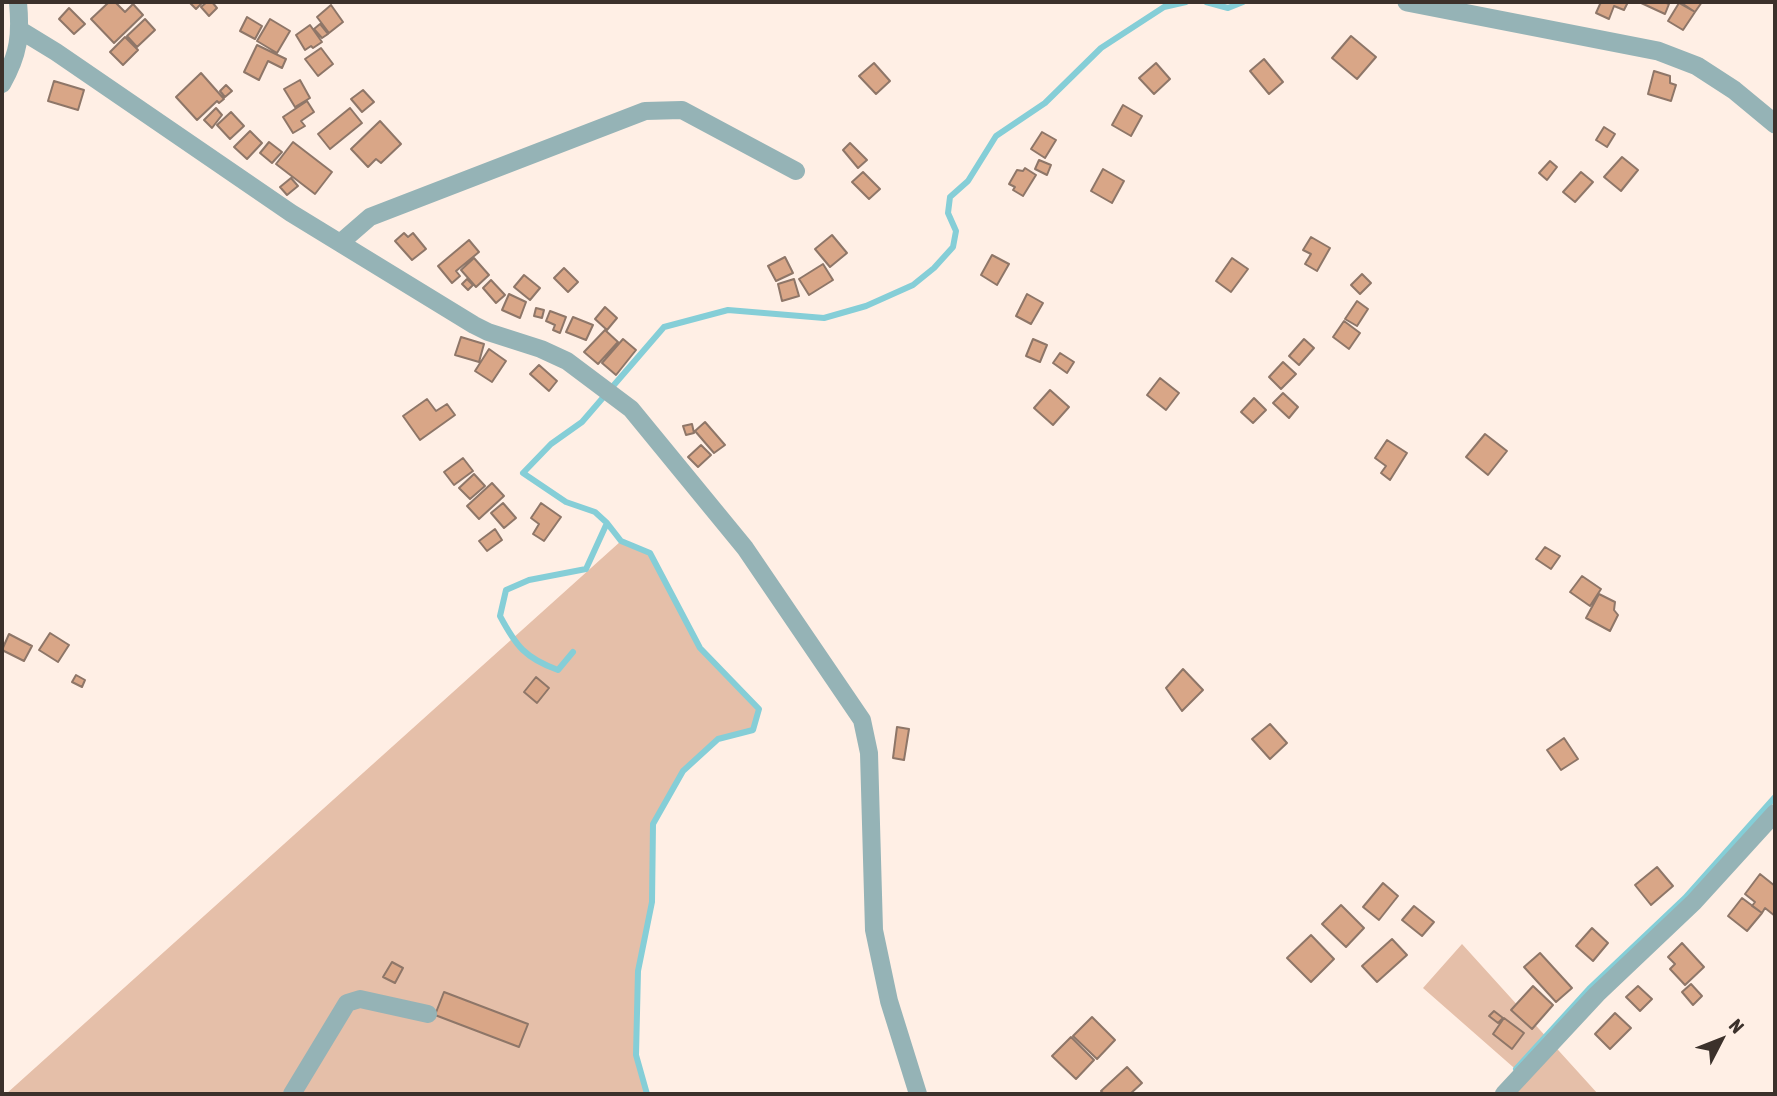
<!DOCTYPE html>
<html>
<head>
<meta charset="utf-8">
<style>
	body { margin:0 }
	#map { position:relative; width:1777px; height:1096px; overflow:hidden; background:#ffefe5; font-family:"Asap Condensed",sans-serif }
	canvas { display:block }
	.frame { position:absolute; inset:0; border:4px solid #3c312b; pointer-events:none }
	.north { position:absolute; left:1686px; top:1005px; width:70px; height:70px; -webkit-text-stroke:5px #ffefe5; paint-order:stroke; rotate:48deg; font-size:19px; font-weight:700; line-height:28px; text-align:center; color:#3c312b }
	.north::after { content:''; display:block; margin:auto; width:24px; height:32px; background:#3c312b; clip-path:polygon(50% 0,100% 100%,50% 72%,0 100%) }
</style>
</head>
<body>
<div id="map">
<canvas width="1777" height="1096"></canvas>
<div class="frame"></div>
<div class="north">N</div>
</div>
<script>
const c = document.querySelector('canvas').getContext('2d');
c.lineJoin = 'round';
function fill(path, color) { c.fillStyle = color; c.fill(path, 'evenodd'); }
function stroke(path, color, width, dash) { c.strokeStyle = color; c.lineWidth = width; c.lineCap = dash ? 'butt' : 'round'; c.setLineDash(dash || []); c.stroke(path); }
fill(new Path2D(`
	M621,541L650,553L700,648L759,709L753,730L718,739L683,771L653,824L652,902L638,971L636,1055L647,1094H6Z
	M1462,944L1598,1094H1504L1521,1074L1423,988Z`), '#e5bfa9');
stroke(new Path2D(`
	M1206,2L1228,8L1243,2
	M607,523L621,541L650,553L700,648L759,709L753,730L718,739L683,771L653,824L652,902L638,971L636,1055L647,1094
	M573,652L558,670C525,658 516,646 500,616L506,590L529,580L586,569L607,523L595,512L566,502L523,473L551,444L582,422L664,327L728,310L824,318L866,306L913,285L934,268L953,247L956,231L948,213L950,197L968,181L996,136L1045,103L1101,48L1164,7L1186,2
	M1516,1069L1589,989L1685,898L1775,797`), '#85ced7', 6);
const building = new Path2D(`
	M109,2H115L125,12L133,4L143,15L114,43L91,19Z
	M189,2H203L196,9Z
	M207,2H212L217,8L209,16L201,7Z
	M1601,2H1628L1624,10L1614,6L1609,19L1596,13Z
	M1639,2H1664L1669,4L1665,14Z
	M1680,2H1702L1695,12Z
	M1679,3L1695,12L1683,30L1668,21Z
	M331,5L343,22L329,33L317,17Z
	M69,8L85,24L74,34L59,19Z
	M247,17L262,26L255,39L240,31Z
	M145,19L155,30L137,47L127,36Z
	M270,19L290,31L277,53L257,41Z
	M320,24L328,34L322,38L314,29Z
	M310,25L322,42L313,48L311,46L305,50L296,35Z
	M1351,36L1376,57L1357,79L1332,58Z
	M125,37L138,50L123,65L110,52Z
	M257,45L286,59L282,68L268,61L259,80L244,72Z
	M321,48L333,64L318,76L305,59Z
	M1264,59L1283,82L1269,94L1250,71Z
	M874,63L890,81L876,94L859,76Z
	M1156,63L1170,79L1154,94L1139,78Z
	M1654,71L1670,76V83L1676,85L1671,101L1648,94Z
	M201,73L224,99L219,103L217,101L197,120L176,97Z
	M300,80L310,98L295,107L284,89Z
	M54,81L84,90L78,110L48,101Z
	M226,85L232,91L225,97L220,91Z
	M363,90L374,102L362,112L351,99Z
	M307,101L314,112L301,121L305,126L293,133L283,117Z
	M1123,105L1142,116L1131,136L1112,125Z
	M216,108L222,115L212,128L204,120Z
	M350,108L362,123L330,149L318,134Z
	M231,112L244,126L230,139L217,125Z
	M380,121L401,144L381,163L376,159L368,167L351,149Z
	M1604,127L1615,134L1607,147L1596,140Z
	M250,131L262,143L247,159L234,147Z
	M1042,132L1056,140L1045,158L1031,149Z
	M269,142L282,152L272,163L260,153Z
	M293,142L332,172L315,194L276,164Z
	M850,143L867,160L858,168L843,150Z
	M1622,157L1638,170L1621,191L1604,177Z
	M1039,160L1051,165L1047,175L1035,169Z
	M1550,161L1557,167L1547,180L1539,173Z
	M1025,168L1036,175L1023,196L1013,190L1015,187L1009,184L1017,170L1023,171Z
	M1103,169L1124,181L1112,203L1091,191Z
	M863,172L880,189L869,199L852,182Z
	M1581,172L1593,182L1575,202L1563,192Z
	M291,178L298,186L287,195L280,187Z
	M404,233L408,237L413,233L426,249L412,260L395,241Z
	M832,235L847,253L830,267L815,249Z
	M1311,237L1330,248L1317,271L1305,264L1311,254L1303,250Z
	M469,240L479,252L456,271L460,276L452,283L438,266Z
	M992,255L1009,264L997,285L981,275Z
	M785,257L793,273L776,281L768,266Z
	M474,258L489,275L476,287L461,270Z
	M1232,258L1248,269L1231,292L1216,281Z
	M823,264L833,280L809,295L799,279Z
	M564,268L578,282L568,292L554,278Z
	M1362,274L1371,283L1360,294L1351,285Z
	M524,275L540,288L530,300L514,287Z
	M467,279L473,285L468,290L462,284Z
	M794,279L799,296L782,301L778,284Z
	M491,280L505,295L496,303L483,288Z
	M509,294L526,302L520,318L502,310Z
	M1027,294L1043,303L1031,324L1016,316Z
	M1357,301L1368,309L1357,326L1345,319Z
	M605,307L617,318L607,330L595,319Z
	M536,308L544,310L542,318L534,316Z
	M550,311L566,317L560,333L553,330L555,325L546,321Z
	M573,317L593,325L586,340L566,332Z
	M1344,321L1360,333L1349,349L1333,337Z
	M605,330L618,342L598,364L584,352Z
	M461,337L484,344L479,362L455,355Z
	M623,339L636,350L616,375L602,363Z
	M1033,339L1047,345L1040,362L1026,356Z
	M1304,339L1314,348L1299,365L1289,356Z
	M489,349L506,361L492,382L475,371Z
	M1060,353L1074,362L1067,373L1053,363Z
	M1283,362L1296,374L1281,389L1269,377Z
	M539,365L557,381L549,391L530,374Z
	M1160,378L1179,393L1166,410L1147,395Z
	M1050,390L1069,407L1053,425L1034,408Z
	M1283,393L1298,407L1289,418L1273,403Z
	M1254,398L1266,410L1253,423L1241,412Z
	M427,399L436,411L447,404L455,415L420,440L403,416Z
	M705,422L725,445L714,453L695,431Z
	M692,424L694,433L686,435L683,426Z
	M1485,434L1507,451L1488,475L1466,457Z
	M1387,440L1407,453L1390,480L1381,473L1386,466L1375,458Z
	M701,445L711,455L698,467L688,457Z
	M463,458L473,471L454,485L444,472Z
	M474,474L485,486L470,499L459,488Z
	M492,483L504,496L479,519L467,506Z
	M503,503L516,518L504,528L491,513Z
	M541,503L561,517L544,541L533,534L539,524L531,518Z
	M495,529L502,540L487,551L479,541Z
	M1545,547L1560,556L1551,569L1536,559Z
	M1582,576L1601,589L1590,606L1570,592Z
	M1599,594L1615,602L1614,610L1618,615L1610,631L1586,618Z
	M50,633L69,645L58,662L39,650Z
	M9,634L32,646L24,661L2,650Z
	M1183,669L1203,690L1182,711L1166,688Z
	M76,675L85,680L82,687L72,682Z
	M536,677L549,688L537,703L524,692Z
	M1270,724L1287,743L1270,759L1252,739Z
	M897,727L909,729L904,760L893,758Z
	M1564,738L1578,759L1561,770L1547,750Z
	M1657,867L1673,886L1651,905L1635,885Z
	M1760,874L1775,886V916L1765,908L1762,913L1752,906L1755,902L1745,894Z
	M1383,883L1398,896L1379,920L1363,907Z
	M1742,898L1762,913L1747,931L1728,916Z
	M1341,905L1364,928L1346,947L1322,924Z
	M1414,906L1434,922L1422,936L1402,920Z
	M1592,928L1608,943L1593,961L1576,946Z
	M1311,935L1334,959L1311,982L1287,958Z
	M1392,939L1407,955L1377,982L1362,966Z
	M1682,943L1704,967L1685,985L1670,969L1675,964L1668,957Z
	M1540,953L1572,988L1556,1002L1524,967Z
	M392,962L403,968L395,983L383,977Z
	M1691,984L1702,996L1693,1005L1682,992Z
	M1533,986L1553,1005L1532,1029L1511,1010Z
	M1638,986L1652,999L1640,1011L1626,997Z
	M444,992L528,1024L519,1047L435,1015Z
	M1494,1011L1503,1018L1498,1023L1489,1016Z
	M1615,1013L1631,1028L1610,1049L1595,1034Z
	M1092,1017L1115,1040L1097,1059L1073,1036Z
	M1504,1018L1524,1033L1512,1049L1493,1034Z
	M1071,1037L1094,1060L1076,1079L1052,1056Z
	M1127,1067L1142,1083L1130,1094H1104L1101,1091Z`);
fill(building, '#d9a687');
stroke(building, '#8e7668', 2);
stroke(new Path2D(`
	M20,30L56,52L291,213L474,325L488,332L541,349L567,361L631,409L745,548L862,720L869,753L874,930L889,1001L918,1094
	M2,84C19,54 21,35 18,2
	M340,243L370,217L645,111L682,110L796,171
	M292,1094L347,1003L360,999L428,1014
	M1504,1094L1597,994L1694,902L1775,813`), '#95b3b6', 18);
stroke(new Path2D(`
	M1407,2L1658,51L1697,66L1734,90L1775,124`), '#95b3b6', 19);
</script>
</body>
</html>
